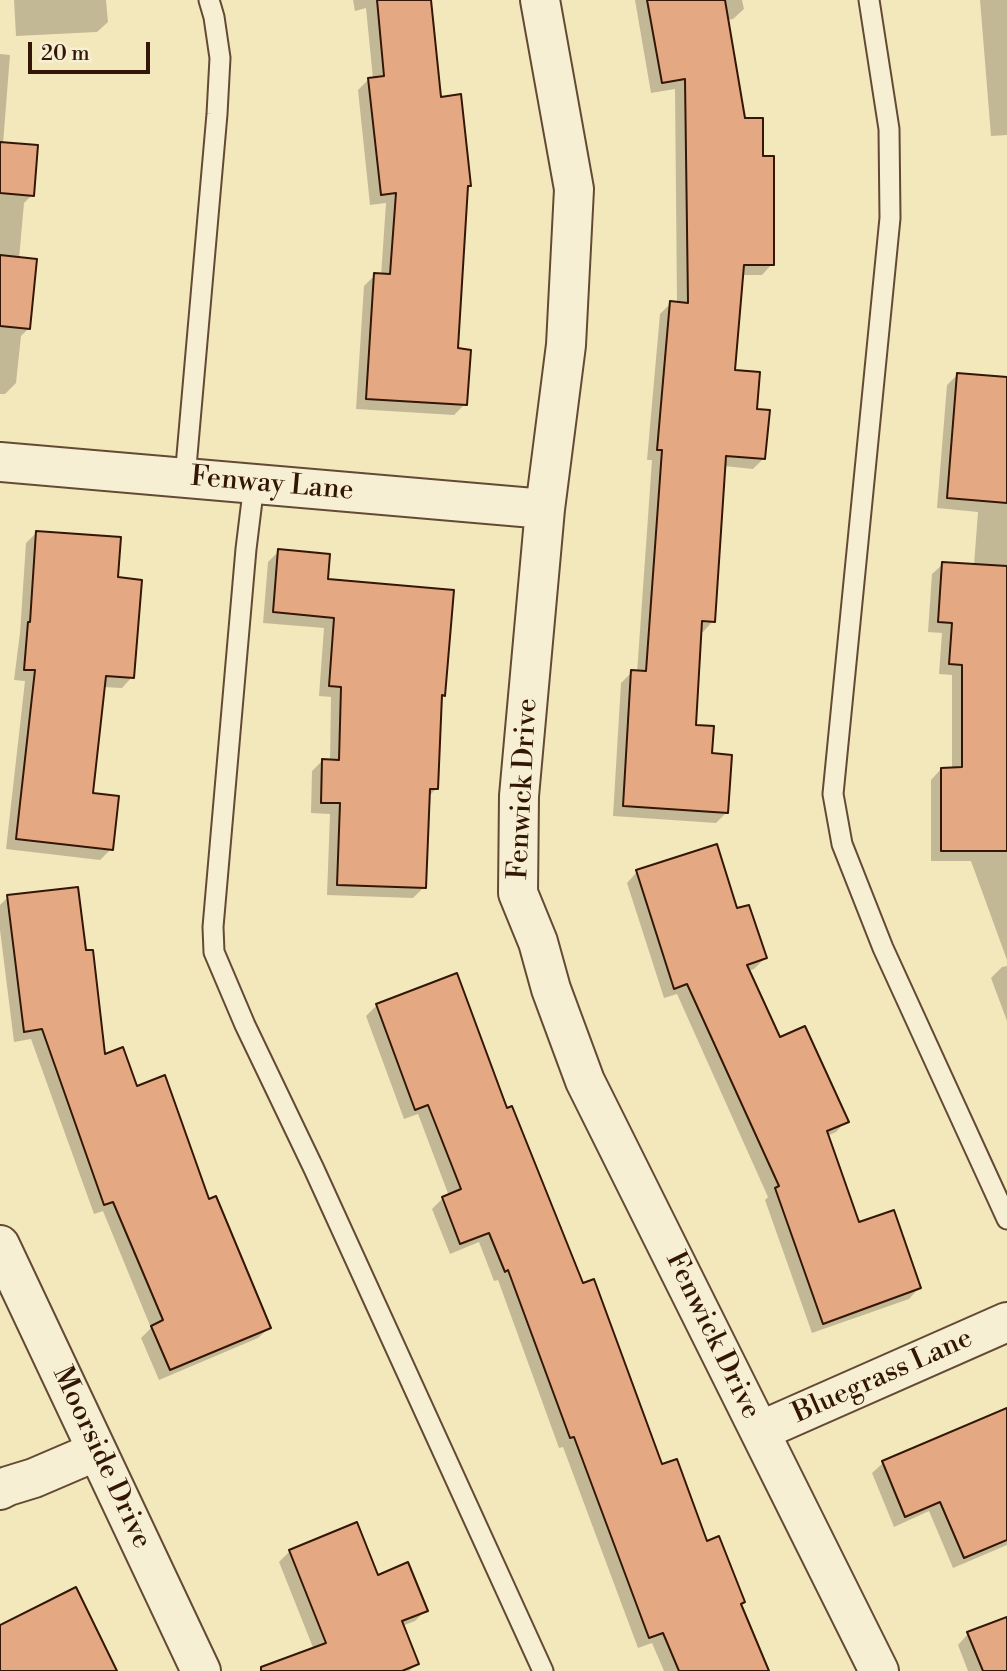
<!DOCTYPE html>
<html>
<head>
<meta charset="utf-8">
<style>
	body { margin:0 }
	#map { position:relative; width:1007px; height:1671px; overflow:hidden; background:#f3e7bc; font-family:"Libre Bodoni",serif }
	canvas { display:block }
	.scale { position:absolute; left:28px; top:42px; width:122px; height:32px; box-sizing:border-box; border:4px solid #331606; border-top:0; padding-left:9px; font-size:21px; line-height:24px; white-space:nowrap; color:#331606; -webkit-text-stroke:5px #f7efd3; paint-order:stroke }
</style>
</head>
<body>
<div id="map">
<canvas width="1007" height="1671"></canvas>
<div class="scale">20 m</div>
</div>
<script>
const c = document.querySelector('canvas').getContext('2d');
c.lineJoin = 'round';
function fill(path, color) { c.fillStyle = color; c.fill(path, 'evenodd'); }
function stroke(path, color, width, dash) { c.strokeStyle = color; c.lineWidth = width; c.lineCap = dash ? 'butt' : 'round'; c.setLineDash(dash || []); c.stroke(path); }
function label(font, color, halo, rows, align = 'center') {
  c.font = font + ' "Libre Bodoni",serif'; c.lineWidth = 5; c.setLineDash([]); c.textBaseline = 'middle'; c.strokeStyle = halo; c.fillStyle = color; for (const [text, x, y, turn = 0] of rows) {
    c.save(); c.translate(x, y); c.rotate((+turn || 0) * Math.PI / 180); c.textAlign = isNaN(turn) ? turn : align; if (halo) c.strokeText(text, 0, 0); c.fillText(text, 0, 0); c.restore();
  }
}
fill(new Path2D(`
	M14,0H106L108,22L97,32L16,36Z
	M353,0H429L440,98L469,185L467,188L456,350L465,404L454,415L356,409L364,286L375,275L381,276L386,203L370,205L358,90L369,79H373L366,8L355,11Z
	M635,0H742L744,9L733,19L727,20L744,120L762,158L772,264L762,275H742L733,372L755,411L764,458L753,469L724,466L713,621L703,632H700L694,727L711,755L727,812L716,823L613,816L621,683L632,672L637,673L652,460H647L660,314L671,303L677,304L675,89L651,93Z
	M980,0H1007V135L991,136Z
	M0,54L10,55L3,144L32,195L24,203L19,259L29,328L21,336L16,383L5,394H0Z
	M958,374L1007,378V960L971,861H931V780L941,769H952V675L939,674L942,633L928,632L932,574L943,564L974,565L978,512L937,508L947,385Z
	M37,532L116,579L132,677L122,688L103,687L91,794L111,849L100,860L6,849L25,681L14,680L20,633L26,543Z
	M279,551L326,581L443,695L440,698L436,789L428,797L424,887L413,898L327,895L330,814L311,813L312,771L323,760L330,761L331,697L319,696L324,628L263,623L268,562Z
	M637,872L736,910L765,958L754,969L748,971L779,1040L846,1121L836,1132L827,1136L858,1224L919,1288L909,1299L812,1333L765,1200L768,1197L677,994L664,998L627,883Z
	M8,897L85,952L104,1056L136,1088L208,1201L269,1328L258,1338L159,1380L141,1338L151,1328L103,1211L94,1214L31,1039L14,1042L0,930V905Z
	M1007,966V1021L991,978L1002,967Z
	M377,1005L506,1110L661,1466L706,1543L739,1605L768,1671H664L652,1643L638,1648L563,1447L559,1448L498,1280L494,1281L479,1242L450,1254L432,1209L443,1198L449,1196L418,1114L404,1119L366,1016Z
	M1007,1430V1545L953,1568L929,1511L894,1527L872,1473L883,1463Z
	M356,1524L377,1577L426,1610L415,1621L402,1626L417,1664L409,1671H303L314,1650L279,1562L290,1551Z
	M1007,1619V1671H968L958,1645L968,1634Z`), '#0003');
const building = new Path2D(`
	M377,0H431L441,97L461,94L471,186H468L458,348L471,350L467,405L366,399L374,273L390,274L396,193L381,195L368,78L384,76Z
	M647,0H725L745,118H763V156H774V265H744L735,370L760,372L757,409L770,410L765,459L726,456L715,622L702,621L696,725L714,726L712,753L732,755L728,813L623,806L631,670L646,671L662,450H657L670,301L688,303L685,79L662,83Z
	M0,142L38,145L34,196L0,193Z
	M0,255L37,259L30,329L0,326Z
	M957,373L1007,377V503L947,498Z
	M36,531L121,537L118,577L142,580L134,678L106,676L93,793L119,796L113,850L16,839L35,670H24L28,622H30Z
	M278,549L330,554L328,579L454,590L445,696L442,695L438,789H430L426,888L337,885L340,803H321L322,759L339,760L341,687L329,686L334,618L273,612Z
	M942,562L1007,566V851H941V768L962,767V665L949,664L952,623L938,622Z
	M717,844L737,908L749,905L767,958L747,965L780,1037L805,1026L849,1122L827,1131L859,1222L894,1210L921,1288L823,1324L775,1188L779,1186L687,984L674,989L636,870Z
	M78,887L86,950H93L105,1054L123,1047L137,1086L165,1075L209,1199L216,1196L271,1328L170,1370L151,1326L163,1320L113,1202L104,1205L42,1029L24,1032L7,895Z
	M457,973L507,1108L512,1106L583,1283L594,1279L662,1464L677,1459L707,1541L719,1536L745,1602L741,1604L769,1671H679L663,1633L649,1638L574,1437L570,1438L508,1270L505,1272L489,1233L460,1244L442,1197L461,1189L428,1105L415,1110L376,1004Z
	M1007,1408V1540L964,1558L940,1502L905,1517L882,1461Z
	M357,1522L378,1575L408,1562L428,1611L402,1621L419,1664L402,1671H261V1667L326,1643L289,1550Z
	M76,1587L117,1671H0V1625Z
	M1007,1617V1671H983L967,1632Z`);
fill(building, '#e4a882');
stroke(building, '#331606', 2);
const lane = new Path2D(`
	M869,0L889,129L890,218L833,794L842,844L883,948L1007,1219
	M185,478L217,114L220,58L214,17L209,0
	M254,484L246,549L213,927L214,952L245,1025L314,1169L543,1671`);
const street = new Path2D(`
	M540,0L574,189L566,345L545,509L519,796L518,893L538,942L551,989L585,1081L879,1671
	M0,462L545,509
	M0,1245L201,1671
	M760,1431L1007,1322
	M0,1490L8,1486L34,1478L97,1451`);
stroke(lane, '#634a34', 23);
stroke(street, '#634a34', 42);
stroke(lane, '#f7efd3', 19);
stroke(street, '#f7efd3', 38);
label('28px', '#331606', '#f7efd3', [
	["Fenway Lane",272,485,5],
	["Fenwick Drive",524,789,-87],
	["Fenwick Drive",712,1336,64],
	["Bluegrass Lane",883,1377,-24],
	["Moorside Drive",101,1458,65]
]);
</script>
</body>
</html>
